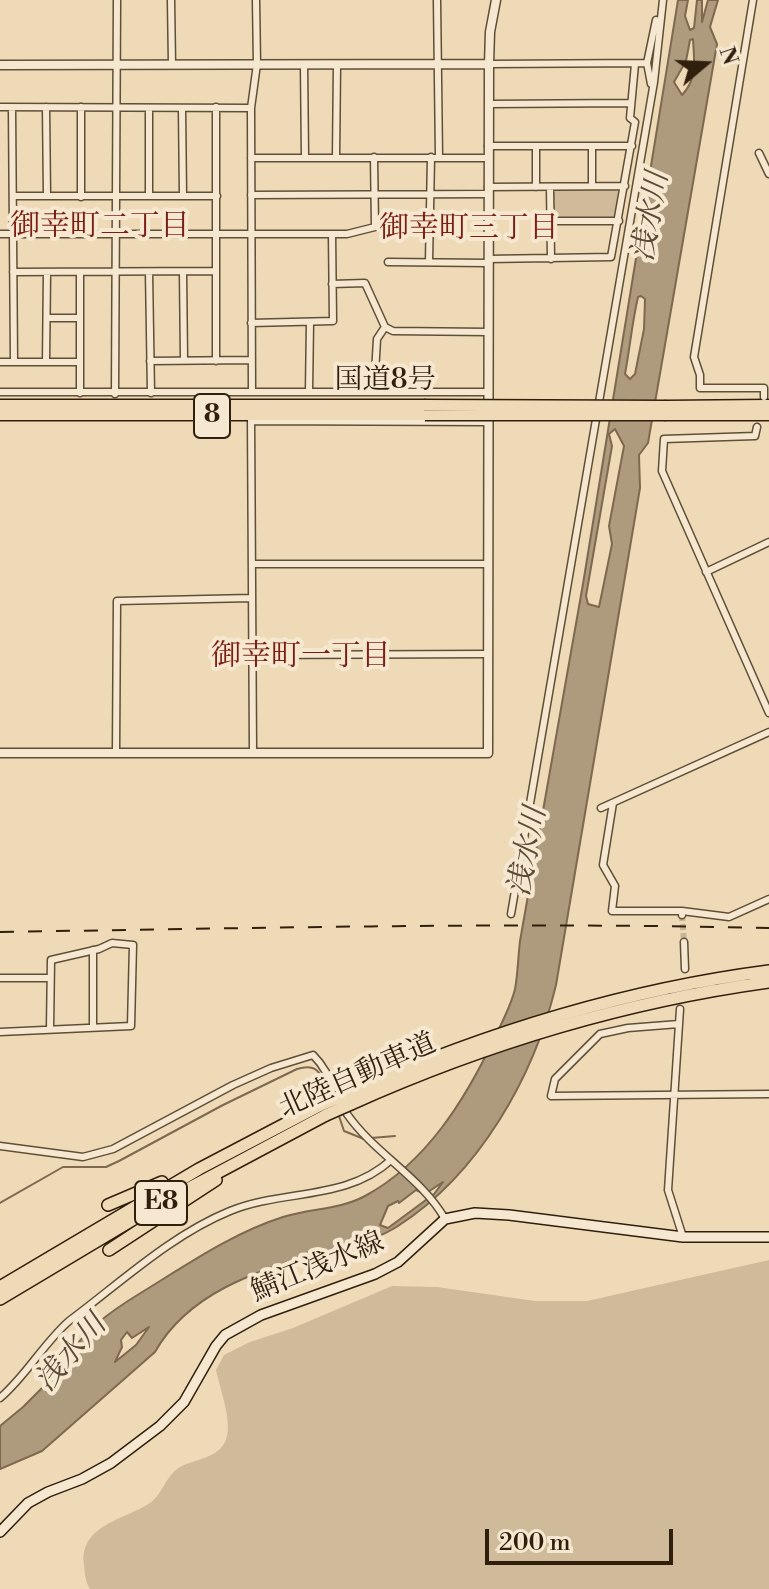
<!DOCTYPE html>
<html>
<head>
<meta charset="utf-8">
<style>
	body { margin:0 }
	#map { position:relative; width:769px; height:1589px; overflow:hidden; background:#efdab7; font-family:"Libre Bodoni",serif }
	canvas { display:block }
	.north { position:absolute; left:665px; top:24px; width:80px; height:80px; -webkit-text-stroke:6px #f5e7d0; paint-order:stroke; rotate:71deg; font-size:22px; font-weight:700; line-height:32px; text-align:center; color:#301f0c }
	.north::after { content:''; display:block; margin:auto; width:28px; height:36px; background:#301f0c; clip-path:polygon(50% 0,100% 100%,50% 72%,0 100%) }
	.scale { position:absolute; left:485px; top:1529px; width:188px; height:36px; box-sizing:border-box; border:4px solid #301f0c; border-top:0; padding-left:10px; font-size:24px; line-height:28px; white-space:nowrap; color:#301f0c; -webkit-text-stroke:6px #f5e7d0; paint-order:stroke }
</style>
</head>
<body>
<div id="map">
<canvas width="769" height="1589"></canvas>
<div class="north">N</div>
<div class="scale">200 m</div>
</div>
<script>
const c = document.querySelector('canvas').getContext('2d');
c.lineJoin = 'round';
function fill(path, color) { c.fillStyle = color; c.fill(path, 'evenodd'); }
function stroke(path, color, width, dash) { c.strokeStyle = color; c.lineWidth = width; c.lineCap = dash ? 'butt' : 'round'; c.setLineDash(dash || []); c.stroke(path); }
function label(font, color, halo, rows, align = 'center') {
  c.font = font + ' "Libre Bodoni","Noto Serif JP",serif'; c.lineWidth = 8; c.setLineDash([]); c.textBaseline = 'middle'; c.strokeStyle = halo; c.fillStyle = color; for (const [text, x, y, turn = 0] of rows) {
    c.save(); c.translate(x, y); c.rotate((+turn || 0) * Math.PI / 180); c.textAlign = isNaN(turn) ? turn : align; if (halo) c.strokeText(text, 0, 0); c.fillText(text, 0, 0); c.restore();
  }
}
fill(new Path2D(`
	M552,188H618L621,191L616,219H552Z
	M769,1260V1589H90C85,1581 85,1574 84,1565C79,1525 124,1520 150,1503C162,1495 165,1478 177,1469C191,1459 216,1460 225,1442C234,1425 220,1389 216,1370L224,1355L250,1342L293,1328L392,1286L437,1287L535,1301H587Z`), '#cfba9a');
const water = new Path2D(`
	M678,0H688L685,16L690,30L694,28L697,0H702V22L708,0H718L710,27L717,44L648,443L639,455L640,488L556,985C534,1077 479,1174 398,1226C375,1241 344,1247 318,1256L316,1253C255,1272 188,1293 155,1352L42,1451L0,1469V1426L23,1407L66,1364C77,1334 113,1310 139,1294C185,1266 232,1233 283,1217C311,1208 339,1210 365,1196C426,1163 465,1100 494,1039C501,1024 511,1006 515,989C518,973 518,957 520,941L583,584ZM693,39C694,61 698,78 682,95L674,82L686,61L690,40ZM641,296L645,299L644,329L635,374L630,379L625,374C630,347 632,323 638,297ZM615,429L624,446L609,526L612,544L599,607L588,604L586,596L612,446L609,434ZM443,1182L434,1194L388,1228L380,1225L388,1206L398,1201L399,1203L416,1190L425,1194ZM149,1327L136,1345L115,1362L122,1347L121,1340L127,1332L132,1338Z`);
fill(water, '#ae9a7d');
stroke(water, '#7c6950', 2);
stroke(new Path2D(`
	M339,1116L344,1131L364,1139
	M371,1138L395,1136
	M0,1203L63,1167H106L119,1161L223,1105L297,1069C321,1062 321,1077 330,1096`), '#7c6950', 2);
stroke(new Path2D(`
	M682,915L684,942`), '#c9b595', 6, [6, 3]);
const minor = new Path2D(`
	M171,0L172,64
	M437,0L439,157
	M753,0L694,357L700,375V388H764V397
	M304,64L305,158
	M489,64L647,63
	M651,84L647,63L656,20
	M489,104L630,103
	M0,107L251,108
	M46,107L47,196
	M81,107V197
	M216,107V361
	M12,108L14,362
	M149,108V196
	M182,108L183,196
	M488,146H632
	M536,146V187
	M759,153L769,174
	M251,158H488
	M336,158L337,64
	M592,186V146
	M488,187L625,186
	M550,187L551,259
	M251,195L488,194
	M14,196H217
	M551,221H619
	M0,234H347L375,227L374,157
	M488,259L611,257L635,122L630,118L635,64
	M388,262L488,263
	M429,262L431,157
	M13,272L216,271
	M80,272V393
	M149,272L151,393
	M183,272L184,360
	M332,284L365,283L385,327L393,331L488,332
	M47,318H80
	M251,323L333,321L332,234
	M150,361L252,360
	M0,362H80
	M46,362L47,272
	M309,391L310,322
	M0,392H488
	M252,392L251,108L257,64L256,0
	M374,392L377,339L385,327
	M115,394L117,0
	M251,416L253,752
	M251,421L488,422
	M757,427L755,436L664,439L662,471L769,713
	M252,564H488
	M706,572L769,542
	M252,655L487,654
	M116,751L117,601L251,598
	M613,803L603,865L615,886L612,911H682
	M601,808L769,732
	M511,914L654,82L663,0
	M682,915V911L729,917L769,899
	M684,942L685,969
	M93,950V1027
	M0,978H50
	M680,1009L668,1190L683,1237
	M679,1024L628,1028L600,1034L555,1079L551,1096L769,1094
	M0,1032L131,1026L133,945L112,943L99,949L51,960L50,1029
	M0,1146L83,1157L113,1149L233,1085L271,1068L313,1055C332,1074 333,1094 347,1114C374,1153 422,1178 445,1219
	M0,1398C26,1376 43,1344 69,1321C120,1283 171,1235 230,1211C284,1189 346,1201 391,1160`);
const tertiary = new Path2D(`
	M0,65L489,64
	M0,753H488L489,64L490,32L496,0`);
const secondary = new Path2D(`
	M0,1532L28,1503L48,1492L82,1479L111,1463L160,1426L184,1402L216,1346L225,1335L261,1315L375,1274L398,1262L445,1219L475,1213L509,1215L683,1237H769`);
const trunk = new Path2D(`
	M0,405H424
	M666,406L769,405
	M0,415H425
	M666,415H769`);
const motorway = new Path2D(`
	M347,1094C482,1034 622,990 769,971
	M351,1104C485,1044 623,1002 769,982
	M108,1205L162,1182
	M109,1250L216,1180
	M0,1287L199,1169L321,1105
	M0,1299L159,1204L326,1115`);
stroke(minor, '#604e37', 9);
stroke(tertiary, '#604e37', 11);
stroke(secondary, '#301f0c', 12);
stroke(trunk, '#301f0c', 13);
stroke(motorway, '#301f0c', 14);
stroke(minor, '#f5e7d0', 6);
stroke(tertiary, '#f5e7d0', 8);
stroke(secondary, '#f5e7d0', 9);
stroke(trunk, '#efdab7', 10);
stroke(motorway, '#efdab7', 11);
stroke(new Path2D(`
	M0,932C256,928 513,922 769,928`), '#301f0c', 2, [14, 14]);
const trunkBridge = new Path2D(`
	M424,405L666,406
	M425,415H666`);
const motorwayBridge = new Path2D(`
	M321,1105L347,1094
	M326,1115L351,1104`);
stroke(trunkBridge, '#301f0c', 13, []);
stroke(motorwayBridge, '#301f0c', 14, []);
stroke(trunkBridge, '#efdab7', 10);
stroke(motorwayBridge, '#efdab7', 11);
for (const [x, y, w] of [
	[212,416,36],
	[161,1203,52]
]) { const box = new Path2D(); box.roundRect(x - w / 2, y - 22, w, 44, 6); c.fillStyle = '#f5e7d0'; c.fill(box); stroke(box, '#301f0c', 2); }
label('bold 26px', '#301f0c', null, [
	["8",212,416],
	["E8",161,1203]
]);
label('28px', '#301f0c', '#f5e7d0', [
	["国道8号",385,381],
	["北陸自動車道",358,1077,-24],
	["鯖江浅水線",318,1268,-22]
]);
label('italic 30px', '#5c4a34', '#f5e7d0', [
	["浅水川",652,217,-80],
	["浅水川",529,852,-79],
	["浅水川",72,1354,-49]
]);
label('30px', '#7a1f14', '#f5e7d0', [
	["御幸町二丁目",100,228],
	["御幸町三丁目",469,230],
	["御幸町一丁目",301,658]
]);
</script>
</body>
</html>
